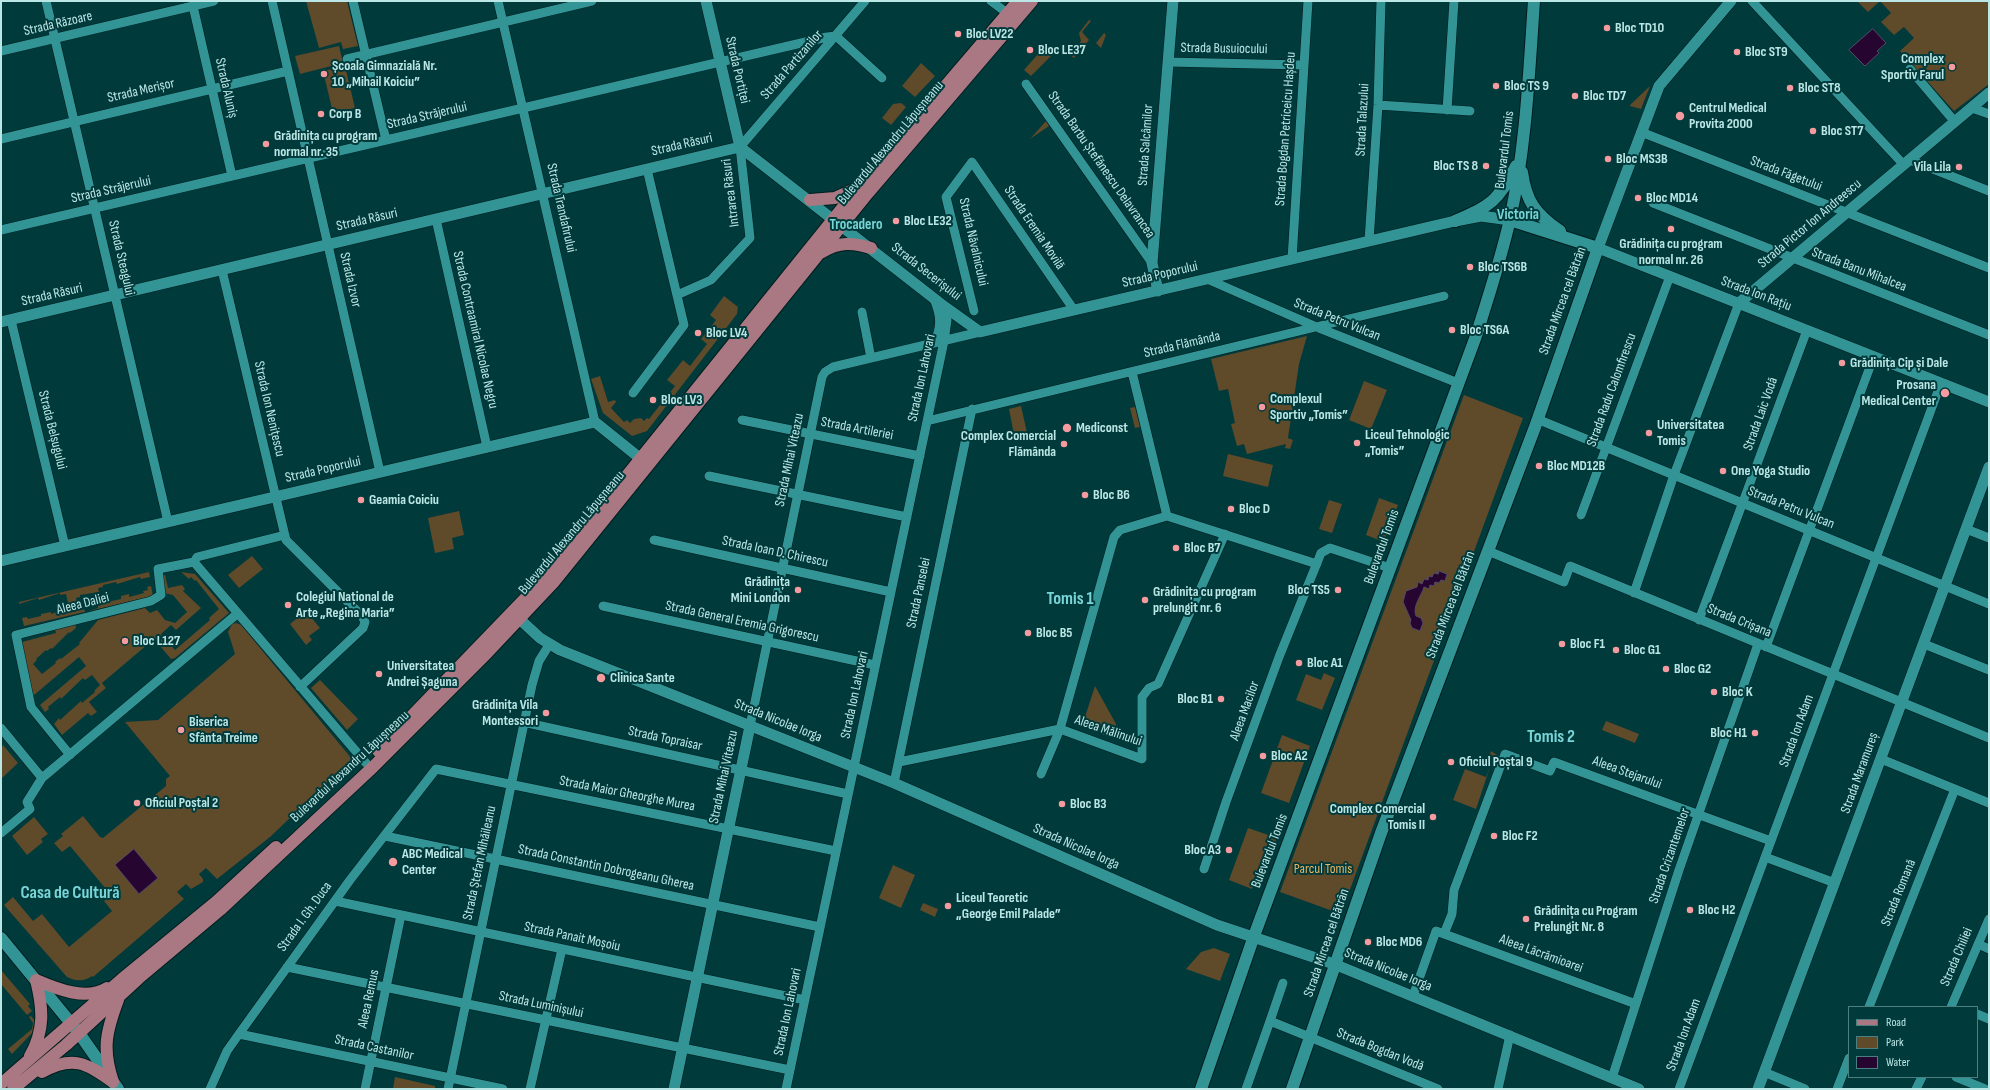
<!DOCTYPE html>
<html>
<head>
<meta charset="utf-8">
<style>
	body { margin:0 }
	#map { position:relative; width:1990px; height:1090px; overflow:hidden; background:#013a3b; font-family:"Sofia Sans Condensed",sans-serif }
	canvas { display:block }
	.frame { position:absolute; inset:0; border:2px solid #bbe6e6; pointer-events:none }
	.legend { position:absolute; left:1848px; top:1006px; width:130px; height:72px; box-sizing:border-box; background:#013a3b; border:1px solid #4b7f7f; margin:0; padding:5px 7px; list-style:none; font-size:12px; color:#bbe6e6 }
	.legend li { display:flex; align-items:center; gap:8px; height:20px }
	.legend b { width:20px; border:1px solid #4b7f7f }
</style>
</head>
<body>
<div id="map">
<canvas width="1990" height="1090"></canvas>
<div class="frame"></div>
<ul class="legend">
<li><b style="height:5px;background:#a97882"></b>Road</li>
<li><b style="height:11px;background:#5f4a2a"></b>Park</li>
<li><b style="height:11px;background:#260630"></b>Water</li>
</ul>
</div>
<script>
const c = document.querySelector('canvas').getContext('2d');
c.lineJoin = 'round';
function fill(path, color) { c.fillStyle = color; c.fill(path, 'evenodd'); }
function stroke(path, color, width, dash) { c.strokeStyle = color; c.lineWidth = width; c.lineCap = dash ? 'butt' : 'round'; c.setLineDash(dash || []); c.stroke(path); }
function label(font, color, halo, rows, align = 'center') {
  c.font = font + ' "Sofia Sans Condensed",sans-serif'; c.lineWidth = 4; c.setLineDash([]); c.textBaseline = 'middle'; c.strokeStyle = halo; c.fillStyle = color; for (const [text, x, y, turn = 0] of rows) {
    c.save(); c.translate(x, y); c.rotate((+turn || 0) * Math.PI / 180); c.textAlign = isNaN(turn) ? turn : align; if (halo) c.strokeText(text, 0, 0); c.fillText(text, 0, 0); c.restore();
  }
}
fill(new Path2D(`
	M306,1H347L358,46L343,49L341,42L319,48Z
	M1857,1H1880L1868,12Z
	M1880,1H1989V84L1954,111L1900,51L1914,38L1904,27L1894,35L1881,22L1891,13Z
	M1089,20L1091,21L1082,32L1089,40L1074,58L1070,55L1081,41L1079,33Z
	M1104,33L1106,35L1101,48L1096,43Z
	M339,46L343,63L300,74L295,56Z
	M1047,49L1053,54L1031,76L1024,70L1038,54L1041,56Z
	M921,63L935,76L915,97L902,86Z
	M345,66L355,108L333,113L323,71Z
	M1650,86L1641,109L1630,106V105Z
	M901,103L906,107L891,125L882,118L893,104Z
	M1046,121L1049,126L1030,139Z
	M1621,239L1635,245L1633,249L1619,243Z
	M724,296L738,307L737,314L647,431L632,436L603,413L591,379L600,376L608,402L615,400L616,402L611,408L624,422L627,420L630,423L634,419L641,418L644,421L647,418L649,419L675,386L667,380L683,360L690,366L707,344L701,339L716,320L710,315Z
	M1307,336L1299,364L1288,438L1293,440L1290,449L1285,448L1286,444L1247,454L1244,444L1237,446L1231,424L1235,423L1228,389L1219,391L1211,359Z
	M1364,381L1387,390L1371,429L1349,420Z
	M1464,395L1523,418L1341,914L1280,892Z
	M1021,406L1028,437L1015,440L1009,409Z
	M1135,407L1140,427L1135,428L1130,408Z
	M1228,454L1273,465L1268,487L1223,476Z
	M1379,498L1398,505L1384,542L1366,535Z
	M1329,500L1342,504L1332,533L1319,529Z
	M459,511L464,535L452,538L454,549L435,553L428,518Z
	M252,556L263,569L239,588L228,575Z
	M149,572L150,577L141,579L140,577L117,584L116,582L103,585V587L98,588L99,592L80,595V597L76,598L79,610L84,609L85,612L98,608V606L101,605L100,601L106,599L107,602L121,599V596L129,594V597L144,593L143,591L148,590L147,587L151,586L153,596L24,626L22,618L27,617L28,619L41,616V614L51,612V614L69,608L66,594L60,595V593L39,600L38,598L19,604V602Z
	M181,572L195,574L229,613L175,658L171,659L154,639L102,683L106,688L89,702L97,712L91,716L88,713L62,735L54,724L59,718L60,720L81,701L82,703L95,692L94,691L100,685L92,675L85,680L83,678L61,699L60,697L48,707L49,709L45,712L40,705L86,666L79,657L33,696L22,642L56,633L55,629L75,623L76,628L70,633L69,632L52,649L51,648L47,651L46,650L36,659L37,660L33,664L42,674L56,663L55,662L60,658L61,659L80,644L79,643L98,620L145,608L150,613L157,610L165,620L175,623L187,612L173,595L164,593L163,575H165L168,588L182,585L185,589L183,591L201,608L176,630L171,625L161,634L175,650L210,620L209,618L219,609L196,580L195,581L191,577L189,579Z
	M306,611L320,628L309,636L312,640L306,645L290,624Z
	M236,623L241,625L352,759L270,837L217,879L206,868L199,874L203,879V882L191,889L186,884L177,892L184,899L93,977L92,976C84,982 75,981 67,977L4,905L13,897L33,921L42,914L69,947L112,911L104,901L111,895L70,846L62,852L54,843L63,836L61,834L83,816L100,837L103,838L166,786V779L170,776L125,722L158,720L235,654L228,632L232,624Z
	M1324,673L1335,678L1322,710L1296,700L1306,674L1321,680Z
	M320,680L358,719L347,730L311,688Z
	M1095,686L1116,724L1113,733L1104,735L1083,723Z
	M1606,721L1639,734L1635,743L1602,730Z
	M1282,735L1310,746L1289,803L1261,793Z
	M3,745L18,763L1,779V750Z
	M1491,751L1500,757L1497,767L1487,763Z
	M1490,767L1476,809L1453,800L1465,769L1486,777Z
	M34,817L48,834L41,839L43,842L27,855L12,836Z
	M1248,828L1277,838L1263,875L1258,873L1252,889L1229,880Z
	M893,865L915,875L901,908L879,898Z
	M923,903L938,909L935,917L920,910Z
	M1214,948L1230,954L1220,981L1186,969L1201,952Z
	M1,970L30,1004L28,1006L32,1011L27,1015L1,984Z
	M31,1016L36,1022L34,1031L12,1054L8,1049L32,1029L33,1023L29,1017Z
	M395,1077L435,1086V1089H393Z`), '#5f4a2a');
const water = new Path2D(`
	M1873,29L1886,43L1877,51L1879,53L1865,66L1849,50Z
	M1439,571L1447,574L1445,581L1441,580L1439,583L1435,582L1434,586L1430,585L1429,589L1424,587C1422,595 1412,606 1416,616L1421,618L1423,623L1420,631L1412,628L1410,623L1411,620L1403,602L1406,591L1417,587L1418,582L1422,584L1424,579L1428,580L1429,576L1432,577L1434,573L1438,574Z
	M134,849L158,878L139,894L115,865Z`);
fill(water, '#260630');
stroke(water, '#534967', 1);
const minor = new Path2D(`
	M46,1L168,522
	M272,1L380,472
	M353,1L386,140
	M498,1L595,422
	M991,1L1007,13
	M1752,1L1904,165
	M193,6L232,176
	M1,51L214,1
	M347,59L592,1
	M1168,62L1304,65
	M1910,69L1955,122
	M1026,84L1152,263
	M1378,105L1470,111
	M1972,108L1989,114
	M1447,110L1454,1
	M1641,132L1989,268
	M1,139L288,71
	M1910,160L1989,191
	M1653,203L1989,335
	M436,219L487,447
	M1,230L827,37L836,36L882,78
	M1369,241L1378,105L1381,1
	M1292,259L1308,1
	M222,270L286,540L362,616L365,622L363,628L300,687
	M1207,279L1319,328L1458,383
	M677,295L711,280L750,238L740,147L865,1
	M974,311L946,197L972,162L1074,310
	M862,312L871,358
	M11,320L65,546
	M934,343C942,327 941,315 934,299
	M1132,372L1167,516
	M633,393L684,325L647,169
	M1537,419L1989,604
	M742,420L920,456
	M927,421L1444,296
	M709,476L907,517
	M1581,515L1670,276
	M1966,529L1989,538
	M654,540L891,592
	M1488,551L1564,582L1570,566L1989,738
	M194,562L197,557L285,535
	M1634,593L1674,475L1739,303
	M603,606L875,665
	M1699,620L1807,330
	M1924,644L1989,670
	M1766,647L1874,356
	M523,722L848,794
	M750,726L822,377L825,372L833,367L980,332
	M1,728L42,778
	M1060,729L1142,759V697L1149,688L1158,684L1225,534
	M70,755L31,707L16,635L151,601L161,595L158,569L194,562L366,763
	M1881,759L1989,803
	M899,762L1060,729
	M1041,774L1060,729L1114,537L1120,530L1167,516L1317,564
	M894,783L972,409
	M1,833L30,809L27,802L42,778L237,614
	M385,836L820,927
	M1765,857L1835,883
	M1204,869L1226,802L1279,657L1321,553L1330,548L1390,568
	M335,901L805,1000
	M1444,934L1452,914L1454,890L1505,754L1550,771L1554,762L1771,841
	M1978,944L1989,949
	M287,967L790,1070
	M1413,996L1436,931L1636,1004
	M1869,1007L1955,789
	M1951,1007L1989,919
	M1977,1014L1989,1019
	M1270,1021L1283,983
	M239,1034L503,1089
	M1764,1072L1805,1089
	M1956,1077L1985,1089
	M1612,1078L1679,870L1758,644
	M210,1089L227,1051L239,1034L350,880L436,769L836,851
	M365,1089L401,915
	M448,1089L532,685L539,661L549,645
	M530,1089L562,949
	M786,1089L944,341L947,320L945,307
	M1246,1089L1270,1021L1438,1089
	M1498,1089L1510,1035
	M1679,1089L1941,383
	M1837,1089L1849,1058
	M1916,1089L1922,1077`);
const tertiary = new Path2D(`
	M706,1L740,147
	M1731,1L1659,86L1598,248L1989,402
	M740,147L945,307L980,332L1455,221L1481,216L1510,220
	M1158,291L1152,263L1173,1
	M1739,303L1989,93
	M1,322L740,147
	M1,561L595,422L641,459
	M513,613L540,638L560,650L894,783L1217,925L1334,964L1639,1089
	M674,1089L750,726
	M1758,1089L1989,467`);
const secondary = new Path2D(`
	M1522,172C1526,201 1535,214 1560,231
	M1455,221C1492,205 1497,202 1516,166
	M1,938L79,1033L118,1089
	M1201,1089L1254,936L1476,336C1488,298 1501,259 1510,219C1526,148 1529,73 1534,1
	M1292,1089L1381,833L1535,427L1598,248L1510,220`);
const primary = new Path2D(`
	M810,200L835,198L855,189
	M822,252C839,242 852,242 871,248
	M378,751L542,581L860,186L1018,1
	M36,980C57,989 86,1001 107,988
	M30,1056C45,1030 43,1008 36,980
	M42,1072C73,1055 86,1063 113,1082
	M113,1082C102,1049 106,1032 118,1000
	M1,1084L122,979L216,902L276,847
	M13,1089L66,1045L139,978L220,910L373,767L487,653L553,583L868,193L1032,1`);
stroke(minor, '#011e1f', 10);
stroke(tertiary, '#011e1f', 12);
stroke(secondary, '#011e1f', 14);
stroke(primary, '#011e1f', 14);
stroke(minor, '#339496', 9);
stroke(tertiary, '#339496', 11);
stroke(secondary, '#339496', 12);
stroke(primary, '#a97882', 12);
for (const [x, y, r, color] of [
	[1607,28,4,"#f59b9f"],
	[958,34,4,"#f59b9f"],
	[1030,50,4,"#f59b9f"],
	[1737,52,4,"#f59b9f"],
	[1952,67,4,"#f59b9f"],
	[324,74,4,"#f59b9f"],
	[1496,86,4,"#f59b9f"],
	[1790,88,4,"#f59b9f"],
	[1575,96,4,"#f59b9f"],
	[321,114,4,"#f59b9f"],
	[1680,116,5,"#f59b9f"],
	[1813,131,4,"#f59b9f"],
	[266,144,4,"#f59b9f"],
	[1608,159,4,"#f59b9f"],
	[1486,166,4,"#f59b9f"],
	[1959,167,4,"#f59b9f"],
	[1638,198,4,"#f59b9f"],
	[896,221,4,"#f59b9f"],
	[1671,229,4,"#f59b9f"],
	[1470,267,4,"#f59b9f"],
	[1452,330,4,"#f59b9f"],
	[698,333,4,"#f59b9f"],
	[1842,363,4,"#f59b9f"],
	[1945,393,5,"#f59b9f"],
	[653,400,4,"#f59b9f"],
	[1262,407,4,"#f59b9f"],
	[1067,428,5,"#f59b9f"],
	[1649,433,4,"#f59b9f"],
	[1357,443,4,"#f59b9f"],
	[1064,444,4,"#f59b9f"],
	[1539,466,4,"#f59b9f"],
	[1723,471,4,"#f59b9f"],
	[1085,495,4,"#f59b9f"],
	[361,500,4,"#f59b9f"],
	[1231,509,4,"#f59b9f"],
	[1176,548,4,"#f59b9f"],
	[798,590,4,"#f59b9f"],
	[1338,590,4,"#f59b9f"],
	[1145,600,4,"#f59b9f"],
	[288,605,4,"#f59b9f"],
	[1028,633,4,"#f59b9f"],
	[125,641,4,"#f59b9f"],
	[1562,644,4,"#f59b9f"],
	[1616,650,4,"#f59b9f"],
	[1299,663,4,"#f59b9f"],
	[1666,669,4,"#f59b9f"],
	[379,674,4,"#f59b9f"],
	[601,678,5,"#f59b9f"],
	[1714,692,4,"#f59b9f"],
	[1221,699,4,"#f59b9f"],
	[546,713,4,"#f59b9f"],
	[181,730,4,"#f59b9f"],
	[1755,733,4,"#f59b9f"],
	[1263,756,4,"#f59b9f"],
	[1451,762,4,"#f59b9f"],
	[137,803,4,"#f59b9f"],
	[1062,804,4,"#f59b9f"],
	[1433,817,4,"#f59b9f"],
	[1494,836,4,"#f59b9f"],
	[1229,850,4,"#f59b9f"],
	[393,862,5,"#f59b9f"],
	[948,906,4,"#f59b9f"],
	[1690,910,4,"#f59b9f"],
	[1526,919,4,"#f59b9f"],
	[1368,942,4,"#f59b9f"]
]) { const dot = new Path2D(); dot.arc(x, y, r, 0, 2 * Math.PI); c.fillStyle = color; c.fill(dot); stroke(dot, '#013a3b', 1.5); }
label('14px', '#bbe6e6', '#013a3b', [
	["Strada Răzoare",58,24,-13],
	["Strada Busuiocului",1224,49,1],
	["Strada Partizanilor",792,65,-49],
	["Strada Portiței",737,70,77],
	["Strada Aluniș",226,88,77],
	["Strada Merișor",141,91,-13],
	["Strada Străjerului",427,116,-13],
	["Strada Talazului",1363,120,-87],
	["Strada Bogdan Petriceicu Hașdeu",1286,129,-86],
	["Bulevardul Alexandru Lăpușneanu",891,143,-50],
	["Strada Răsuri",682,145,-13],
	["Strada Salcâmilor",1146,145,-86],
	["Bulevardul Tomis",1505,150,-83],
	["Strada Barbu Ștefănescu Delavrancea",1101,165,55],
	["Strada Făgetului",1786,174,21],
	["Strada Străjerului",111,190,-13],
	["Intrarea Răsuri",731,193,-97],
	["Strada Trandafirului",561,208,77],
	["Strada Răsuri",367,220,-13],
	["Strada Pictor Ion Andreescu",1810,224,-40],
	["Strada Eremia Movilă",1034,228,56],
	["Strada Năvalnicului",973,242,77],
	["Strada Steagului",121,258,77],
	["Strada Banu Mihalcea",1859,270,21],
	["Strada Secerișului",926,272,38],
	["Strada Poporului",1160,275,-13],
	["Strada Izvor",350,280,77],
	["Strada Ion Rațiu",1756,294,21],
	["Strada Răsuri",52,295,-13],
	["Strada Mircea cel Bătrân",1563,301,-70],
	["Strada Petru Vulcan",1337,320,22],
	["Strada Contraamiral Nicolae Negru",475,330,77],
	["Strada Flămânda",1182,345,-13],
	["Strada Ion Lahovari",922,378,-78],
	["Strada Radu Calomfirescu",1612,390,-70],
	["Strada Ion Nenițescu",269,409,77],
	["Strada Laic Vodă",1761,414,-70],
	["Strada Artileriei",857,429,11],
	["Strada Belșugului",52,430,76],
	["Strada Mihai Viteazu",790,460,-78],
	["Strada Poporului",323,470,-13],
	["Strada Petru Vulcan",1791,508,22],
	["Bulevardul Alexandru Lăpușneanu",572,533,-50],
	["Bulevardul Tomis",1382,547,-70],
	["Strada Ioan D. Chirescu",775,552,12],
	["Strada Panselei",919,593,-78],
	["Aleea Daliei",83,604,-14],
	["Strada Mircea cel Bătrân",1451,605,-69],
	["Strada Crișana",1739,621,22],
	["Strada General Eremia Grigorescu",742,622,12],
	["Strada Ion Lahovari",855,695,-78],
	["Aleea Macilor",1245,711,-70],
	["Strada Nicolae Iorga",778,721,22],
	["Aleea Mălinului",1108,731,19],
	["Strada Ion Adam",1797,731,-70],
	["Strada Topraisar",665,739,12],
	["Bulevardul Alexandru Lăpușneanu",350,767,-43],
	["Aleea Stejarului",1627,773,20],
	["Strada Maramureș",1860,773,-70],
	["Strada Mihai Viteazu",724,777,-78],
	["Strada Maior Gheorghe Murea",627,794,11],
	["Strada Nicolae Iorga",1076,847,24],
	["Bulevardul Tomis",1270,851,-69],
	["Strada Crizantemelor",1670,856,-71],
	["Strada Ștefan Mihăileanu",480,863,-78],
	["Strada Constantin Dobrogeanu Gherea",606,868,12],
	["Strada Romană",1899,893,-68],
	["Strada I. Gh. Duca",305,917,-54],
	["Strada Panait Moșoiu",572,937,12],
	["Strada Mircea cel Bătrân",1327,943,-71],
	["Aleea Lăcrămioarei",1541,954,20],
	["Strada Chiliei",1957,957,-67],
	["Strada Nicolae Iorga",1388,970,22],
	["Aleea Remus",369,999,-78],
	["Strada Luminișului",541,1005,12],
	["Strada Ion Lahovari",788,1012,-78],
	["Strada Ion Adam",1684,1035,-70],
	["Strada Castanilor",374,1048,12],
	["Strada Bogdan Vodă",1380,1050,22]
]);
label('bold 14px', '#bbe6e6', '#013a3b', [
	["Bloc TD10",1615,28],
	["Bloc LV22",966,34],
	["Bloc LE37",1038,50],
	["Bloc ST9",1745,52],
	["Complex",1944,59,"right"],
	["Sportiv Farul",1944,75,"right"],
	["Școala Gimnazială Nr.",332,66],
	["10 „Mihail Koiciu”",332,82],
	["Bloc TS 9",1504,86],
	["Bloc ST8",1798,88],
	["Bloc TD7",1583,96],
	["Centrul Medical",1689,108],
	["Provita 2000",1689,124],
	["Corp B",329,114],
	["Bloc ST7",1821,131],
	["Grădinița cu program",274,136],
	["normal nr. 35",274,152],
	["Bloc MS3B",1616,159],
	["Bloc TS 8",1478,166,"right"],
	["Vila Lila",1951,167,"right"],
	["Bloc MD14",1646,198],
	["Bloc LE32",904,221],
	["Grădinița cu program",1671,244,"center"],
	["normal nr. 26",1671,260,"center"],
	["Bloc TS6B",1478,267],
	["Bloc TS6A",1460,330],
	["Bloc LV4",706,333],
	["Grădinița Cip și Dale",1850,363],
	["Prosana",1936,385,"right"],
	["Medical Center",1936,401,"right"],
	["Complexul",1270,399],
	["Sportiv „Tomis”",1270,415],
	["Bloc LV3",661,400],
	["Universitatea",1657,425],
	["Tomis",1657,441],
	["Mediconst",1076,428],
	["Liceul Tehnologic",1365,435],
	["„Tomis”",1365,451],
	["Complex Comercial",1056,436,"right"],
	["Flămânda",1056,452,"right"],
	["Bloc MD12B",1547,466],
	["One Yoga Studio",1731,471],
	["Bloc B6",1093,495],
	["Geamia Coiciu",369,500],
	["Bloc D",1239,509],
	["Bloc B7",1184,548],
	["Grădinița",790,582,"right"],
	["Mini London",790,598,"right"],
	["Bloc TS5",1330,590,"right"],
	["Grădinița cu program",1153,592],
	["prelungit nr. 6",1153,608],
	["Colegiul Național de",296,597],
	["Arte „Regina Maria”",296,613],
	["Bloc B5",1036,633],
	["Bloc L127",133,641],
	["Bloc F1",1570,644],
	["Bloc G1",1624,650],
	["Bloc A1",1307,663],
	["Universitatea",387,666],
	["Andrei Șaguna",387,682],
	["Bloc G2",1674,669],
	["Clinica Sante",610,678],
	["Bloc K",1722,692],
	["Bloc B1",1213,699,"right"],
	["Grădinița Vila",538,705,"right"],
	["Montessori",538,721,"right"],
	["Biserica",189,722],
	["Sfânta Treime",189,738],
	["Bloc H1",1747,733,"right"],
	["Bloc A2",1271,756],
	["Oficiul Poștal 9",1459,762],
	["Oficiul Poștal 2",145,803],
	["Bloc B3",1070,804],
	["Complex Comercial",1425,809,"right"],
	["Tomis II",1425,825,"right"],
	["Bloc F2",1502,836],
	["Bloc A3",1221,850,"right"],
	["ABC Medical",402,854],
	["Center",402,870],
	["Liceul Teoretic",956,898],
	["„George Emil Palade”",956,914],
	["Bloc H2",1698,910],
	["Grădinița cu Program",1534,911],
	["Prelungit Nr. 8",1534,927],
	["Bloc MD6",1376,942]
], 'left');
label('14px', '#eab767', '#013a3b', [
	["Parcul Tomis",1323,869]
]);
label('bold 15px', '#78d4d6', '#013a3b', [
	["Victoria",1518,215],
	["Trocadero",856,225]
]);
label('bold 18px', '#78d4d6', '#013a3b', [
	["Tomis 1",1070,599],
	["Tomis 2",1551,737],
	["Casa de Cultură",70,893]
]);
</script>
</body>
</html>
